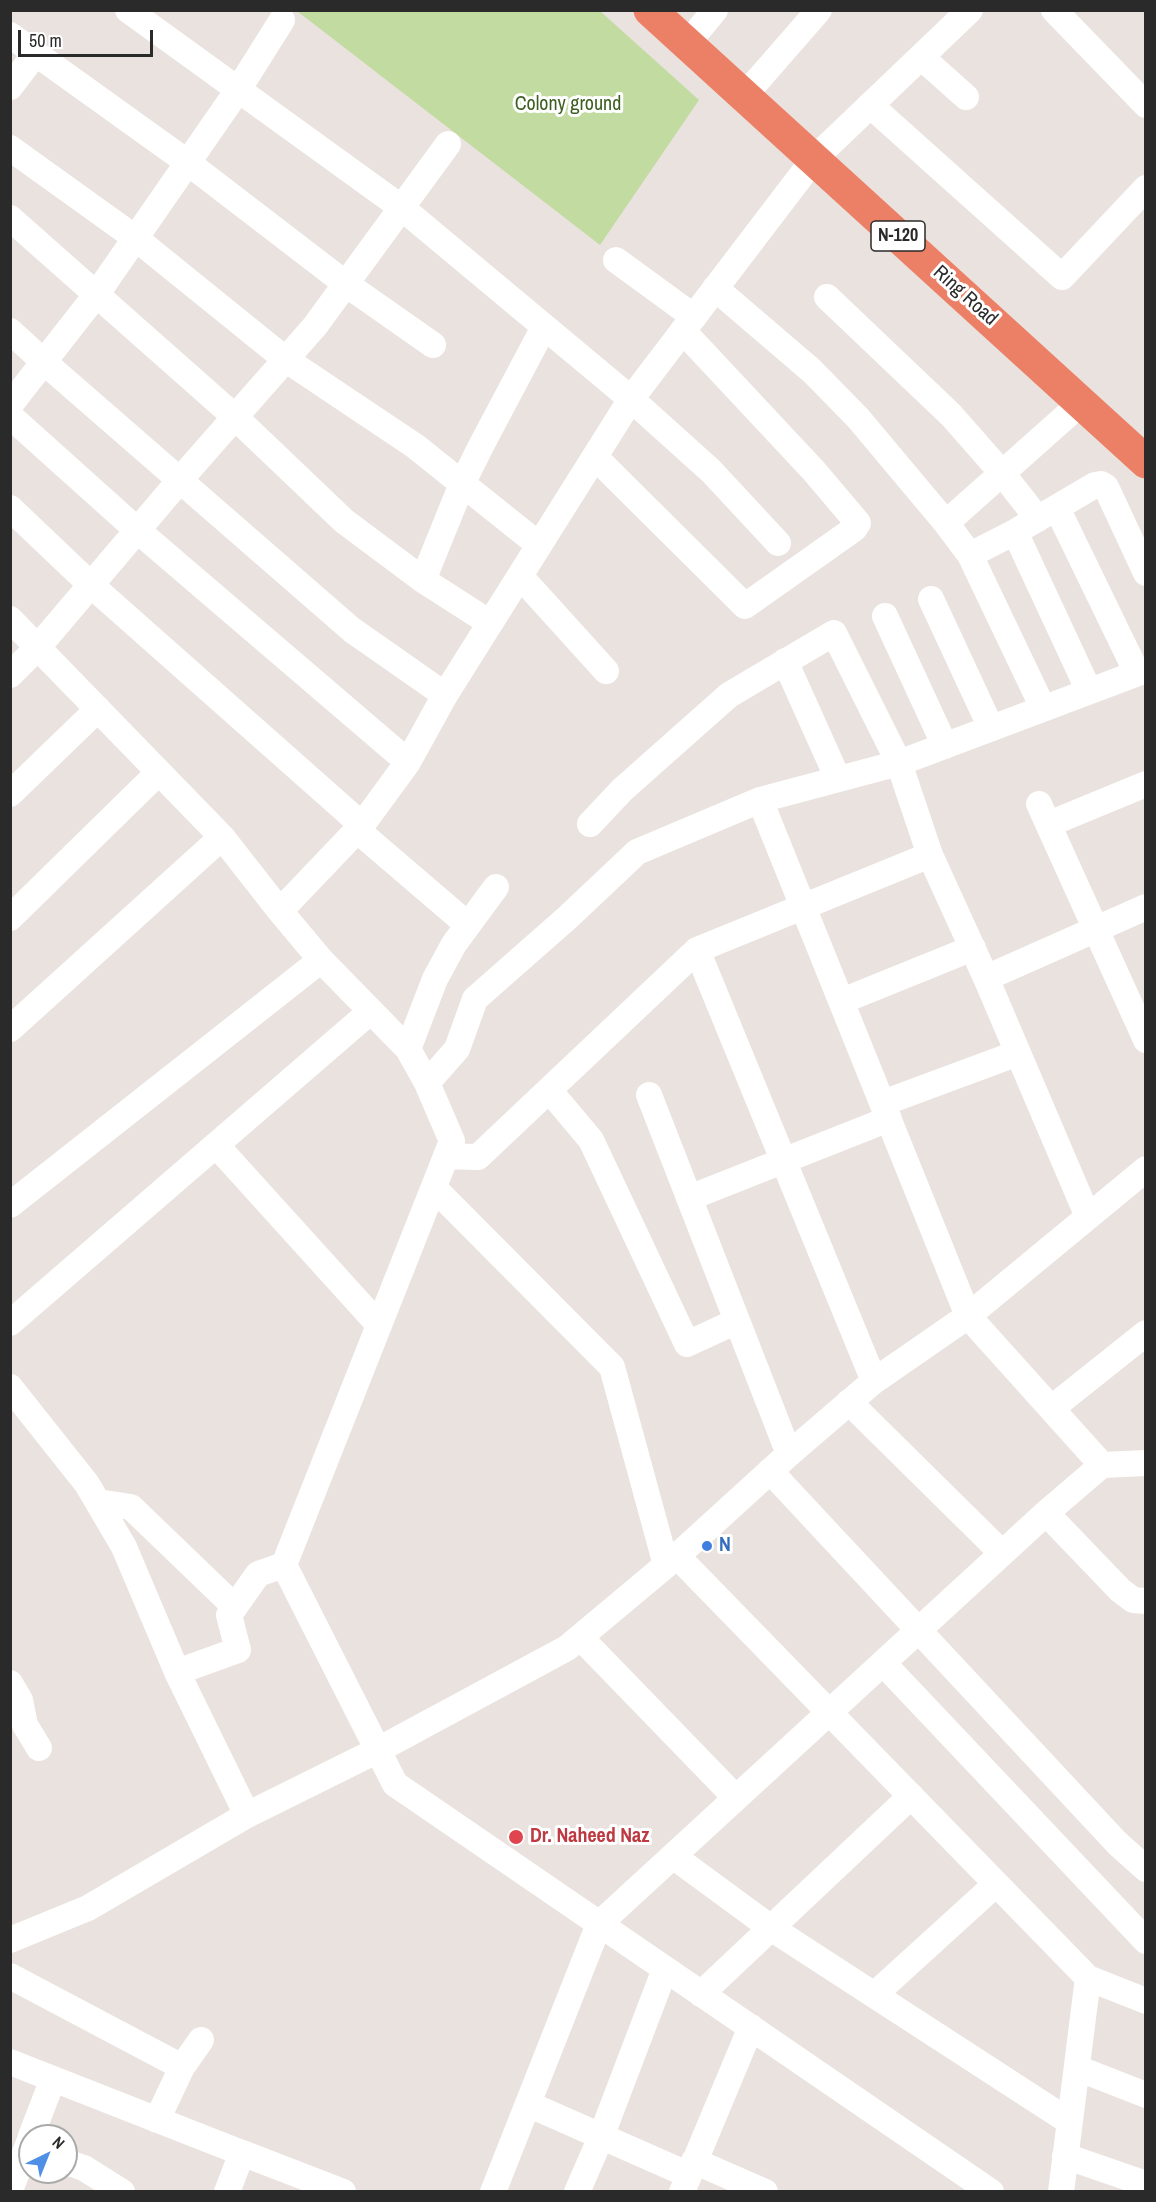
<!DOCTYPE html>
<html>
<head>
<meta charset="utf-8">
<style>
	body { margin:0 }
	#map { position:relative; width:1156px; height:2202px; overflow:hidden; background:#eae2de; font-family:"Archivo Narrow",sans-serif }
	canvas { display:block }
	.frame { position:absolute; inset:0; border:12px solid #2a2a2a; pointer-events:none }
	.north { position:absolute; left:18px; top:2124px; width:60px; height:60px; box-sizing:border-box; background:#fff; border:2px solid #aaa; border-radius:50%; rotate:43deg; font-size:16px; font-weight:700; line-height:24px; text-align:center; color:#2a2a2a }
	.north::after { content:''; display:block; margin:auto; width:21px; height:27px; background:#4f90e6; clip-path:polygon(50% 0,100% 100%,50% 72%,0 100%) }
	.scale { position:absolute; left:18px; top:30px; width:135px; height:27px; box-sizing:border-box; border:3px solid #2a2a2a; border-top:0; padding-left:8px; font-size:18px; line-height:21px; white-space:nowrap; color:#2a2a2a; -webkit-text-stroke:4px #fff; paint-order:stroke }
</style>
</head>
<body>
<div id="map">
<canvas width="1156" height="2202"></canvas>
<div class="frame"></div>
<div class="north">N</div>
<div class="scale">50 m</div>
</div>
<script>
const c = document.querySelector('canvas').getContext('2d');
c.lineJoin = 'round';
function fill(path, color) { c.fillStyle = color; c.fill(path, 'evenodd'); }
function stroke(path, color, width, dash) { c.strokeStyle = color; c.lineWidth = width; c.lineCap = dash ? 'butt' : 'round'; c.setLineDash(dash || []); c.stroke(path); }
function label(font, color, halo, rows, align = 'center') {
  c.font = font + ' "Archivo Narrow",sans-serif'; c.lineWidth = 6; c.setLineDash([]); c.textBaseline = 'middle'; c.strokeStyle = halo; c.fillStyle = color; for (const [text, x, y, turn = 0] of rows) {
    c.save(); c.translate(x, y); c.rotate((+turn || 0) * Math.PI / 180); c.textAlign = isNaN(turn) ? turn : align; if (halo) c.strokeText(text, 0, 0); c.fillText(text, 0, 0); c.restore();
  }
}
fill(new Path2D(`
	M297,11H600L699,100L600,245Z`), '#c2dba0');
stroke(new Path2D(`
	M128,10L402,208L631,399L711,471L778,543
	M970,10L814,159L631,399L445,695L408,762L362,825L280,911L321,960L408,1049L427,1083L452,1141L284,1565L395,1784L991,2192
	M1054,10L1146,105
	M10,35L187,162L346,284L433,345
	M687,44L715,10
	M921,57L966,97
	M10,87L36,53
	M744,96L819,10
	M870,105L1062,277L1146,188
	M10,148L134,237L285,359L415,446L539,545
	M10,218L235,417L344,521L423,580L490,623
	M616,260L694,317
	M715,288L812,371L858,418L946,523L970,555L1043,708
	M827,297L951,415L1002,473L1038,519
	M10,331L44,362L352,630L445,695
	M10,405L96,295L238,90L282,20
	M10,416L137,530L408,762
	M595,457L745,606L854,529L858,523L814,471L683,331
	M10,508L91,585L362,825
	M1057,508L1137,673
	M946,523L1081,403
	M1015,532L1089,691
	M970,555L1015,532L1095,485L1101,484L1106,487L1146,573
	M520,576L606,671
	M423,580L462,484L482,444L544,327
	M931,599L991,728
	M885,616L945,746
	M10,619L222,837L280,911
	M785,661L838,779
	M10,675L38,647L192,466L315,326L448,144
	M10,794L98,709
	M760,800L968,1316L1102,1465
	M1039,804L1146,1040
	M590,824L622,790L729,695L834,633L899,763L930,855L986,978L1088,1217
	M1049,824L1146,784
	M357,830L468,925
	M10,918L159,772
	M697,950L874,1381
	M986,978L1146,907
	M842,1001L973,948
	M10,1029L222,837
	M408,1049L435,979L454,944L496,887
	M427,1083L457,1049L475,999L567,918L637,852L760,800L899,763L1146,670
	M549,1090L591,1140L687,1344L737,1321
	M649,1095L789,1454
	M883,1103L1018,1053
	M216,1145L379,1325
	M446,1156L478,1157L697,950L930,855
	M434,1188L612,1367L666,1565
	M689,1198L889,1119
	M10,1205L321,960
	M10,1323L371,1011
	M10,1387L87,1484L124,1547L177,1672L247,1815
	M849,1402L1002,1553
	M1052,1408L1146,1333
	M770,1471L1117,1843L1146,1869
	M98,1502L131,1507L235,1607
	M1046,1513L1120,1590L1133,1600L1146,1601
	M677,1556L1088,1978L1061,2192
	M580,1637L736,1798
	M883,1663L1146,1941
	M177,1672L238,1650L229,1615L258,1574L284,1565
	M10,1683L20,1700L25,1725L39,1748
	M673,1856L771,1928L1070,2122
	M10,1940L88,1908L247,1815L378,1750L567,1648L677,1556L789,1454L874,1381L968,1316L1146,1169
	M10,1976L182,2067
	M1088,1978L1146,2001
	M701,1994L911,1796
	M874,1995L996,1884
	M10,2062L242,2153L227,2192
	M1077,2068L1146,2095
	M528,2104L689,2175
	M157,2120L182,2067L201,2040
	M31,2136L53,2079
	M242,2153L343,2192
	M1065,2156L1146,2184
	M694,2161L765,2192
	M66,2162L84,2168L122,2192
	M10,2190L30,2140
	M493,2192L599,1924L1046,1513L1102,1465L1146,1463
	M577,2192L601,2137L665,1969
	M682,2192L751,2027`), '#fff', 26);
stroke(new Path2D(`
	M650,10L1146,462`), '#ec8067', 33);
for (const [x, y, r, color] of [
	[707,1546,6,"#3f7fe0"],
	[516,1837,8,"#e0444e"]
]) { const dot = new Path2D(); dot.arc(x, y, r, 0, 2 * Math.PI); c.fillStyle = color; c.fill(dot); stroke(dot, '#fff', 2); }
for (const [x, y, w] of [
	[898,236,54]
]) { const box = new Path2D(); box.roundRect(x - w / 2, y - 15, w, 30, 4.5); c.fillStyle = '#fff'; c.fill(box); stroke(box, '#2a2a2a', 1.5); }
label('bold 18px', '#2a2a2a', null, [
	["N-120",898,236]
]);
label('20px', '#3d5f22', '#fff', [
	["Colony ground",568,105]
]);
label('20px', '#2a2a2a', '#fff', [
	["Ring Road",965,296,42]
]);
label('bold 20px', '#366cbe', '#fff', [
	["N",719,1546]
], 'left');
label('bold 20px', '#be3a42', '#fff', [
	["Dr. Naheed Naz",530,1837]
], 'left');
</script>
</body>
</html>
